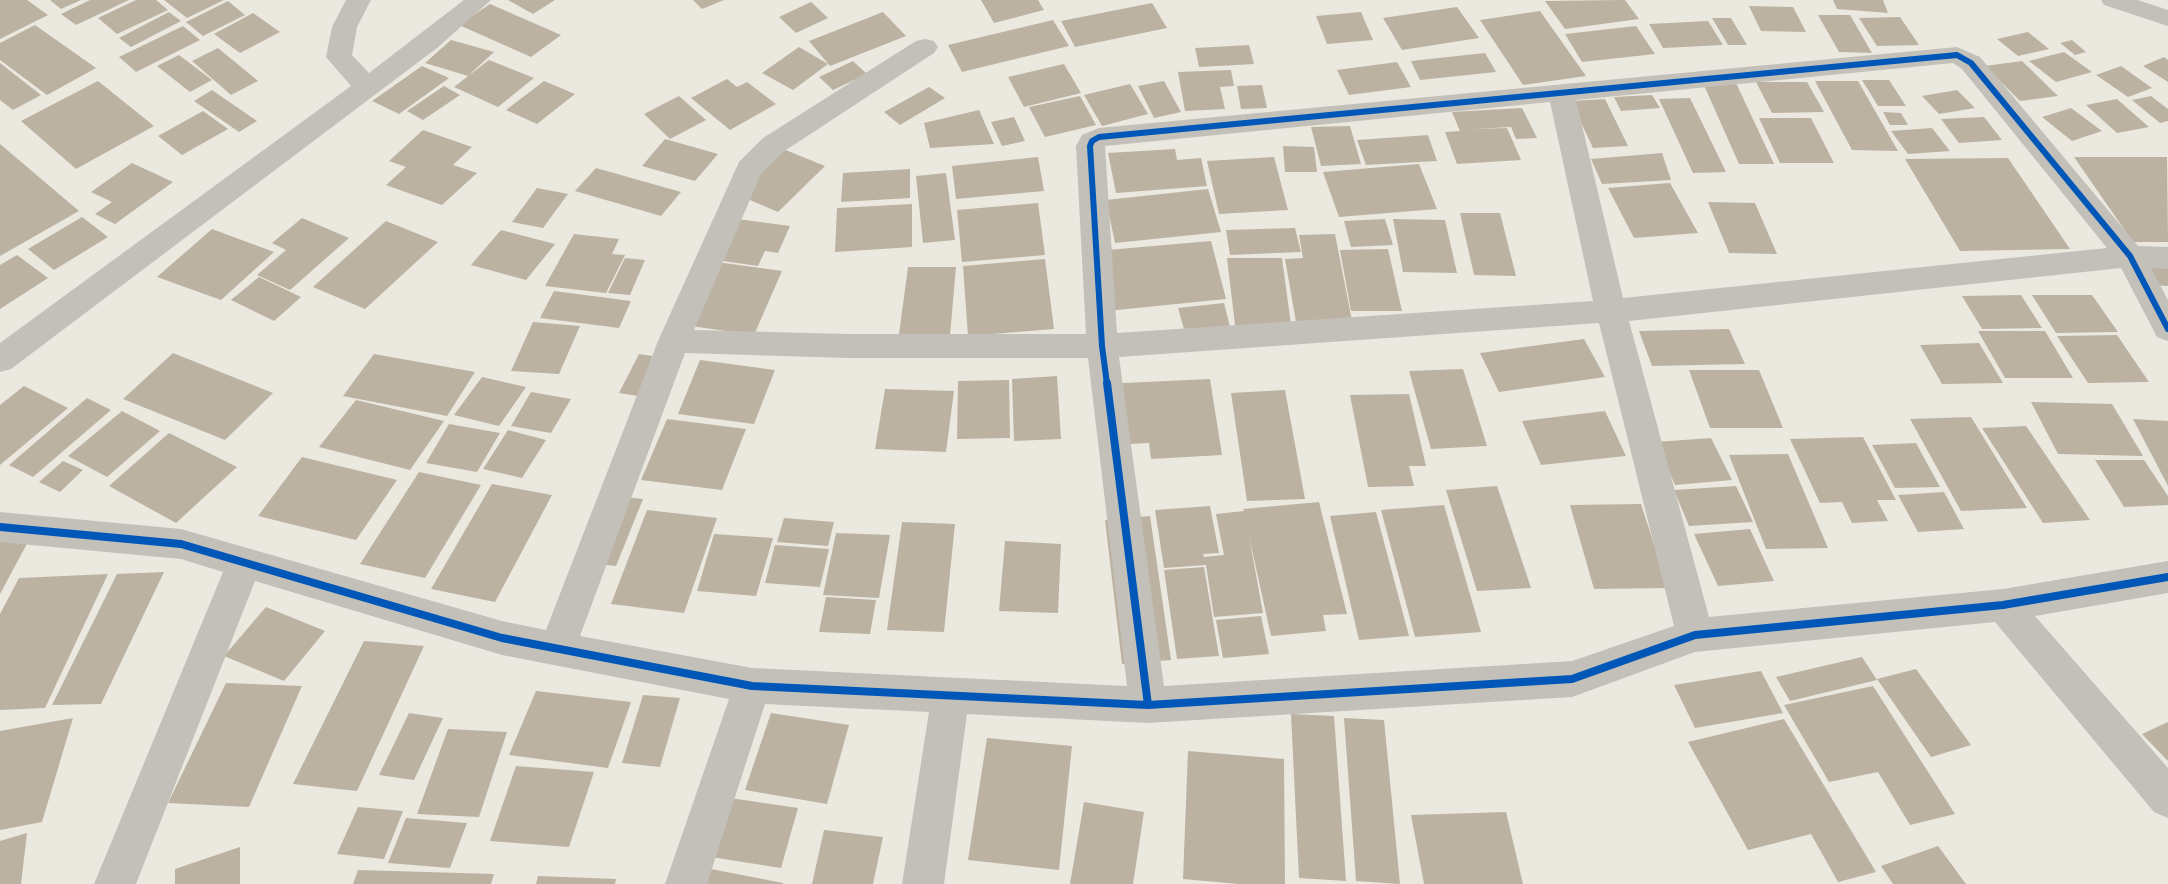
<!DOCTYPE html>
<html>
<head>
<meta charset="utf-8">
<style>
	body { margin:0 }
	canvas { display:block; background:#eae8df }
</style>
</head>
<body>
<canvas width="2168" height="884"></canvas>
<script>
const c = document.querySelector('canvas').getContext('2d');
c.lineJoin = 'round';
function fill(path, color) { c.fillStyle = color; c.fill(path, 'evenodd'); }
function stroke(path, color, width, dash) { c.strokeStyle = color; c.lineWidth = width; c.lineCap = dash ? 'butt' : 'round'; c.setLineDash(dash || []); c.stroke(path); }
fill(new Path2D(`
	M0,0H27L48,15L0,39Z
	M50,0H81L61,9Z
	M90,0H129L76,25L61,14Z
	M136,0H156L168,10L117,34L98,18Z
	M164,0H224L187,18Z
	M508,0H555L533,14Z
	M693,0H724L702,9Z
	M981,0H1038L1044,10L994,23Z
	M1625,0L1639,19L1565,29L1545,1Z
	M1833,0H1883L1888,13L1837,9Z
	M228,1L245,15L203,36L186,22Z
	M811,2L828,18L796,33L779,17Z
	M1152,3L1167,28L1075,47L1061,21Z
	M490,4L561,35L531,57L459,25Z
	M1749,6L1793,7L1806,32L1761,31Z
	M1457,7L1479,38L1402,50L1383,18Z
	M1540,11L1586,76L1523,85L1480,20Z
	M169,12L181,21L131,47L119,38Z
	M883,12L906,36L830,66L809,41Z
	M1361,12L1373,40L1327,44L1316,16Z
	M253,13L280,32L240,53L214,34Z
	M1818,15H1850L1872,53L1839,52Z
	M1900,17L1919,45L1877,46L1859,18Z
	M1712,18H1731L1747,45H1728Z
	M1053,20L1069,46L962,72L948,45Z
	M1708,21L1723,45L1663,48L1649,24Z
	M35,25L96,68L47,95L0,60V43Z
	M183,26L200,40L136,72L119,57Z
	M1636,26L1655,54L1582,62L1565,34Z
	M2028,32L2049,49L2018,56L1997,39Z
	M451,40L494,52L468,76L425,63Z
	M2072,40L2086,52L2075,55L2060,43Z
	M1249,45L1254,64L1199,67L1195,48Z
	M799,47L828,64L793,90L762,73Z
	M218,48L258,81L231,95L192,61Z
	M2064,52L2092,72L2056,82L2029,61Z
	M1485,53L1496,72L1420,80L1411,61Z
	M179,55L212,80L190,92L157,66Z
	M2164,57L2168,60V82L2143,66Z
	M489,60L534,78L498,107L454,87Z
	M853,61L867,74L833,90L819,77Z
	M2022,61L2058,96L2020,101L1985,66Z
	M1397,62L1411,87L1349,95L1337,70Z
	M0,63L41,95L13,110L0,100Z
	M1064,64L1081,93L1024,107L1008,77Z
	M422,66L449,78L399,114L372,101Z
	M2121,66L2152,88L2128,97L2096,75Z
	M1231,70L1234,86L1220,87L1225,109L1185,111L1178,72Z
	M727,79L737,87L747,82L776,104L730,130L691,98Z
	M1862,80H1889L1906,106H1878Z
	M98,81L154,126L76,169L21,121Z
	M544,81L575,94L537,124L506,110Z
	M1164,81L1181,112L1154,118L1138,86Z
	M1815,81H1858L1898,151L1852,150Z
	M1756,82H1807L1824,112L1772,113Z
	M1703,83H1736L1774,164H1739Z
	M1130,84L1148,114L1102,126L1084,95Z
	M1262,85L1267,108L1241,109L1237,86Z
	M444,86L460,95L423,120L407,111Z
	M929,87L945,98L900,125L884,112Z
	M212,90L257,121L239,132L194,101Z
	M1957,90L1975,108L1939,114L1922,96Z
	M1652,95L1660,108L1621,111L1614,97Z
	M679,96L706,120L670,139L644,114Z
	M1080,96L1096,125L1045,137L1029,107Z
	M2151,96L2168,109V121L2160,123L2132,100Z
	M1690,98L1726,172L1693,173L1659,99Z
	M1605,99L1628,146L1593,148L1571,101Z
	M2117,99L2149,127L2117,133L2086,105Z
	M1522,108L1537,138L1516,139L1511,127L1472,129L1507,128L1521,160L1457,164L1445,132L1460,131L1452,112Z
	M2071,108L2102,131L2072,141L2042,117Z
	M979,110L994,144L930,148L924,123Z
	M203,111L228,129L182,155L158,136Z
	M1883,112L1901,113L1908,125H1890Z
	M1014,117L1025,141L1002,146L991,122Z
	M1984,117L2002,140L1959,143L1941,119Z
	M1759,118H1811L1834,163H1780Z
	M1350,126L1361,164L1321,166L1311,127Z
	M1932,128L1950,151L1908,154L1891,131Z
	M423,130L472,147L453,165L477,173L442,205L386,185L406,167L389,161Z
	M1428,135L1437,161L1366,165L1357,140Z
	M665,139L718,154L695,181L642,166Z
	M0,144L79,211L0,256Z
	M1283,146L1314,147L1317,172H1285Z
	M783,149L825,166L778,212L736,194Z
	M1175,149L1177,160L1201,158L1207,186L1116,193L1108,153Z
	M1662,153L1671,180L1602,184L1591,159Z
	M1038,157L1044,191L956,199L952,166Z
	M1274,157L1288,210L1219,214L1207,161Z
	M2074,157H2167L2168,242H2133Z
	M2008,158L2070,249L1960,251L1905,159Z
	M132,163L173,182L115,224L95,214L112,202L91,192Z
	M1419,164L1437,209L1339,217L1323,172Z
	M596,168L681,192L661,216L575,191Z
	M910,169V198L841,202L843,173Z
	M946,173L955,240L923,243L916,176Z
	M1670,183L1698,233L1634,238L1608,188Z
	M537,188L568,194L543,228L512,222Z
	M1208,189L1221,232L1115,243L1106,200Z
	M1708,202L1755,203L1777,254L1729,253Z
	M1038,203L1045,255L962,262L957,210Z
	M912,204V247L835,252L837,208Z
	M1460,213H1500L1516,276L1474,275Z
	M82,217L108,237L54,270L28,249Z
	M722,217L790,226L778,253L765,251L758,266L702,258Z
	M302,218L349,238L290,290L257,275L286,250L272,243Z
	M1385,219L1393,245L1351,247L1344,221Z
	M1393,219L1445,220L1457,273L1403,272Z
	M386,221L438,242L365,309L313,287Z
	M1295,228L1301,252L1230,255L1226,230Z
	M212,229L274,252L221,300L157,277Z
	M501,230L555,244L526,280L471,265Z
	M574,234L619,239L612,254L625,255L606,293L545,286Z
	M1335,234L1352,321L1296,322L1285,259L1303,258L1299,235Z
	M1211,241L1226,299L1107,311L1096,251Z
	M1388,249L1402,311H1351L1340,250Z
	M17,255L48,278L0,309V265Z
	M625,258L645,260L630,295L608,293Z
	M1227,258H1282L1291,325H1235Z
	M1045,259L1054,329L968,336L963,266Z
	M702,260L782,271L754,335L670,323Z
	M2138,265L2168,267V286L2149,285Z
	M908,267H956L950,335L899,334Z
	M259,277L301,297L274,321L231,300Z
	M554,291L631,301L619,328L540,318Z
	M2021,295L2042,328L1982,329L1962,296Z
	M2032,295H2092L2118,332L2056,333Z
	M1224,303L1230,327L1185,333L1178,308Z
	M533,322L580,326L559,374L511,371Z
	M1729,329L1745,364L1652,366L1639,331Z
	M1978,331H2045L2073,378H2005Z
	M2117,335L2149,382L2088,383L2057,336Z
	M1584,339L1605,377L1499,392L1480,353Z
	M1979,343L2003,383L1942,384L1920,345Z
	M173,353L273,393L225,440L123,399Z
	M374,354L475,372L447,416L343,396Z
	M639,354L665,358L645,397L619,393Z
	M700,360L775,370L754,424L678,414Z
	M1463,369L1487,446L1431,449L1409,371Z
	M1689,370H1759L1783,428H1710Z
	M1057,376L1061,439L1014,441L1012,379Z
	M482,377L526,387L499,426L454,415Z
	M1210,379L1222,455L1151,459L1149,443L1109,445L1103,384Z
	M1009,380L1010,438L957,439L958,381Z
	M24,386L68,408L0,465V405Z
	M885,389L954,391L946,452L875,449Z
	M1285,390L1305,499L1247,501L1231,393Z
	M531,392L571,399L551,433L511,426Z
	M1409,394L1426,466H1409L1414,486L1368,487L1350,395Z
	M87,398L111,410L33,477L9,465Z
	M356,400L444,421L410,470L319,447Z
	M2031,402L2112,404L2143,456L2058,454Z
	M122,411L160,431L107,477L68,456Z
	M1605,411L1626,456L1541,465L1522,421Z
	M1971,417L2027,508L1961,511L1910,419Z
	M667,419L746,429L722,490L641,480Z
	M2133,419L2168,421V486Z
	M449,424L500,433L477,472L426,463Z
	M2026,426L2090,520L2043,523L1982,428Z
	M508,430L546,440L522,478L483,469Z
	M169,433L237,467L176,523L109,486Z
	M1863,437L1896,500H1877L1888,521L1852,523L1842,502L1820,503L1790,439Z
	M1711,438L1732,480L1675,485L1656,442Z
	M1916,443L1940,487L1895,488L1872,445Z
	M1788,454L1828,548L1766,549L1729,455Z
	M302,457L397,480L356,540L258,516Z
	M2095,460H2144L2168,496V505L2124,507Z
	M63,461L83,470L60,492L39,482Z
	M419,472L481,485L425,578L360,564Z
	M492,484L552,495L495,602L431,589Z
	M1497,486L1531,588L1477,591L1446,490Z
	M1736,486L1753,522L1689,526L1674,490Z
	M1944,492L1964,529L1918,532L1898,495Z
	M624,497L643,499L616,566L596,564Z
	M1319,502L1347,614L1323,615L1326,631L1271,636L1249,536L1263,613L1214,617L1206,565L1164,568L1155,510L1210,506L1219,553L1203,554L1204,557L1224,555L1216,514L1244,511L1243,509Z
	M1641,504L1668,588L1594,589L1570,505Z
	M1444,505L1481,632L1415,637L1381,510Z
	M647,510L717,518L684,613L611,604Z
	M1376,512L1409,636L1359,640L1330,516Z
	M1150,516L1171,660L1122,664L1105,520Z
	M784,518L834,522L828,546L777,542Z
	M902,522L955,524L944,632L887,630Z
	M1750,529L1774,581L1718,586L1694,534Z
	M836,533L890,535L879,598L823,595Z
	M714,534L773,538L756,596L697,591Z
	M29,540L0,594V541Z
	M1005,541L1061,544L1058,613L999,611Z
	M775,545L829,549L820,587L765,583Z
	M1204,567L1219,656L1177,659L1164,570Z
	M164,572L101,704L52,705L117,574Z
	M108,574L45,708L0,710V614L19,578Z
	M826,597L876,600L870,634L819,632Z
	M266,607L325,631L284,681L224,656Z
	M1261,616L1269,654L1223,658L1216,620Z
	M364,641L424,646L357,791L293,784Z
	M1862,657L1877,680L1790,701L1776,677Z
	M1916,669L1971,745L1931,757L1877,679Z
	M1761,671L1783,713L1695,728L1674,685Z
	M226,683L302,686L249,807L168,803Z
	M1873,686L1955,814L1910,825L1878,772L1829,782L1784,705Z
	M536,691L631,702L608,768L509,755Z
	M643,695L680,698L660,767L622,763Z
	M409,713L443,718L414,780L379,775Z
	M771,713L849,725L827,804L745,790Z
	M1291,714L1334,716L1346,881L1299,878Z
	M73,718L42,822L0,830V731Z
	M1344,718L1384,720L1400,884L1356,881Z
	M1784,719L1876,872L1838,882L1811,834L1748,850L1688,742Z
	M2168,722V761L2142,734Z
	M448,729L507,732L479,817L417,814Z
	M987,738L1072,746L1059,870L968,860Z
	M1188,751L1284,759L1285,884H1239L1183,879Z
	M516,766L594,772L569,847L490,841Z
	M730,798L798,808L781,868L711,857Z
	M1084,802L1144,812L1133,884H1070Z
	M358,807L403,811L384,859L337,854Z
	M1506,812L1523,884H1424L1411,815Z
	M406,818L467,823L450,868L388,863Z
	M824,830L883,837L873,884H812Z
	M27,833L21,884H0V841Z
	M1938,846L1966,884H1893L1881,866Z
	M240,847V884H175V869Z
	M711,869L783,883V884H706Z
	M358,870L494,874L491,884H353Z
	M538,876L616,879L615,884H536Z`), '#bcb2a2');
fill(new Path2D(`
	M346,0H371L357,27L352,55L369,73L464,0H491L437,48L11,369L0,372V343L351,86L326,57L332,27Z
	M2101,0H2138L2168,10V26L2104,5Z
	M925,39L934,41L938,47L934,53L783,152L761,174L694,330L848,334H1086L1076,146L1082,135L1099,128L1957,47L1980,57L2138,246L2168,247V269L2151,268L2168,300V341L2157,337L2121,268L1629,321L1709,617L2003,589L2168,561V593L2035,616L2168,768V818L2154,812L1995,622L1695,652L1572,697L1148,723L967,714L944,884H902L929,712L765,704L707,884H665L729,699L502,655L255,581L136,884H94L223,572L181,559L0,542V512L181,529L502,621L546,630L658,341L739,162L763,138L916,41ZM1953,63L1962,69L2107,248L1623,298L1576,100ZM1550,102L1593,301L1117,333L1105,146ZM1599,323L1674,626L1572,661L1164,686L1119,357ZM685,353L848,358H1088L1127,686L752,668L580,636Z`), '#c3c0b9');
stroke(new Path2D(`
	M1107,384L1102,346L1090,146L1092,141L1099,137L1957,55L1971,63L2130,256L2168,329`), '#0057b8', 6);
stroke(new Path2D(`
	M1107,383L1148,705
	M0,527L181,544L502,638L752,686L1148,705L1572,679L1695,635L2003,605L2168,577`), '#0057b8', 8);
</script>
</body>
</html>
